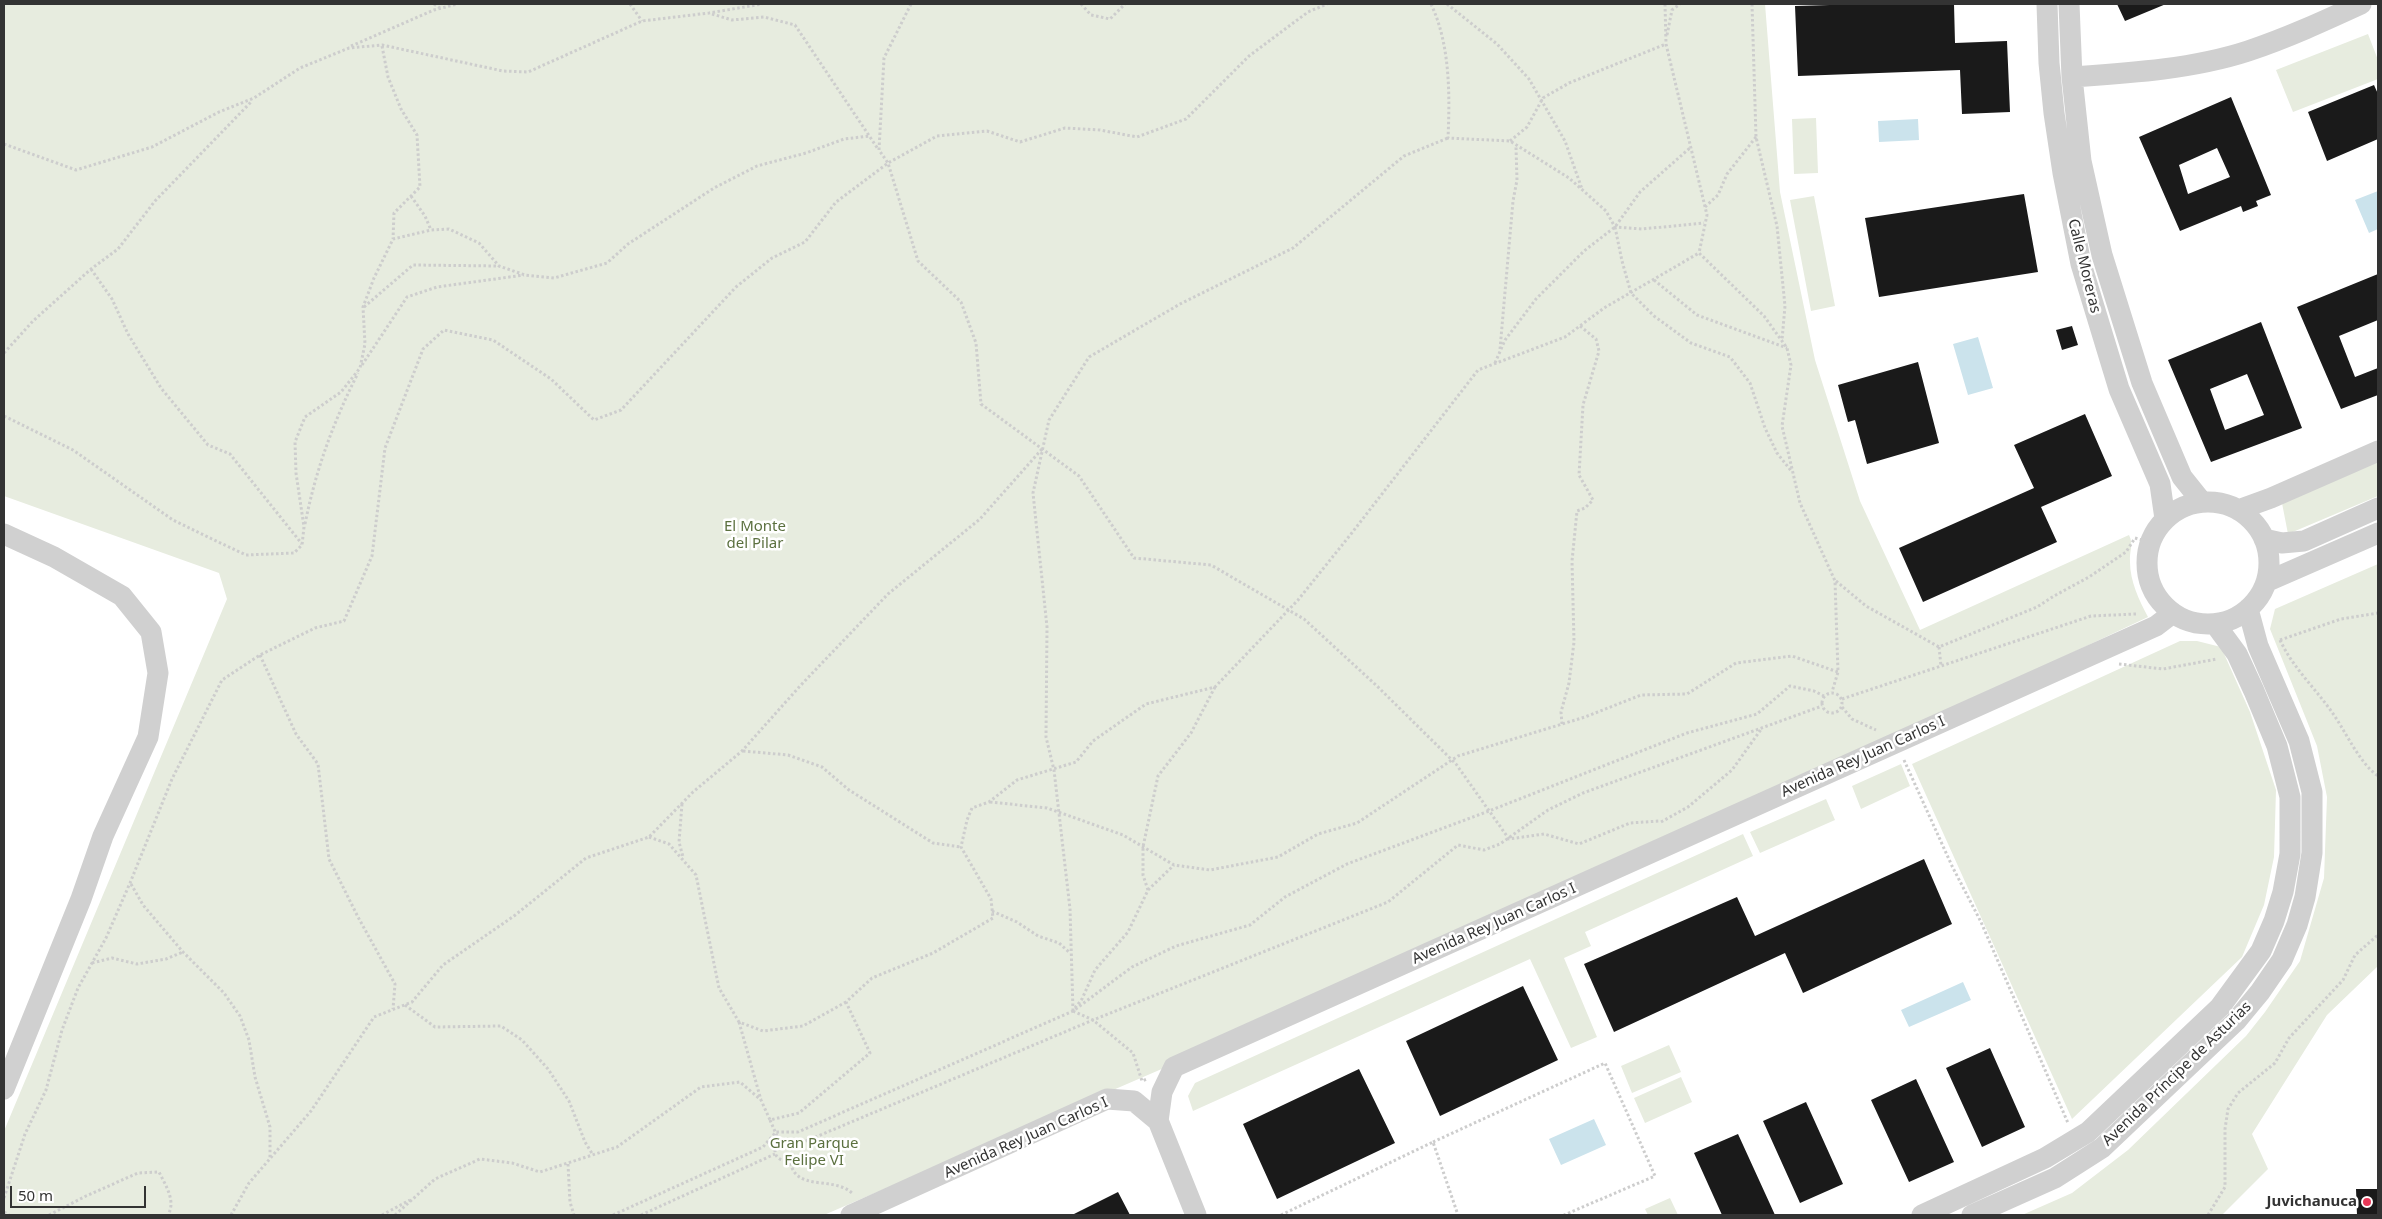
<!DOCTYPE html>
<html>
<head>
<meta charset="utf-8">
<style>
	body { margin:0 }
	#map { position:relative; width:2382px; height:1219px; overflow:hidden; background:#fff; font-family:"Noto Sans",sans-serif }
	canvas { display:block }
	.frame { position:absolute; inset:0; border:5px solid #333; pointer-events:none }
	.scale { position:absolute; left:10px; top:1186px; width:136px; height:22px; box-sizing:border-box; border:2px solid #333; border-top:0; padding-left:6px; font-size:15px; line-height:18px; white-space:nowrap; color:#333; -webkit-text-stroke:4px #fff; paint-order:stroke }
</style>
</head>
<body>
<div id="map">
<canvas width="2382" height="1219"></canvas>
<div class="frame"></div>
<div class="scale">50 m</div>
</div>
<script>
const c = document.querySelector('canvas').getContext('2d');
c.lineJoin = 'round';
function fill(path, color) { c.fillStyle = color; c.fill(path, 'evenodd'); }
function stroke(path, color, width, dash) { c.strokeStyle = color; c.lineWidth = width; c.lineCap = dash ? 'butt' : 'round'; c.setLineDash(dash || []); c.stroke(path); }
function label(font, color, halo, rows, align = 'center') {
  c.font = font + ' "Noto Sans",sans-serif'; c.lineWidth = 5; c.setLineDash([]); c.textBaseline = 'middle'; c.strokeStyle = halo; c.fillStyle = color; for (const [text, x, y, turn = 0] of rows) {
    c.save(); c.translate(x, y); c.rotate((+turn || 0) * Math.PI / 180); c.textAlign = isNaN(turn) ? turn : align; if (halo) c.strokeText(text, 0, 0); c.fillText(text, 0, 0); c.restore();
  }
}
fill(new Path2D(`
	M4,4H1765L1780,192L1815,360L1860,501L1920,630L2129,535C2134,545 2129,551 2130,562C2130,581 2139,600 2148,617L1919,725L1164,1068L824,1215H4V1131L227,599L219,573L4,496Z
	M2368,34L2378,60V79L2293,112L2276,70Z
	M1816,118L1818,173L1794,174L1792,119Z
	M1814,196L1835,306L1811,311L1790,200Z
	M2378,455V496L2288,534L2281,498Z
	M2378,564V966L2327,1015L2252,1134L2268,1169L2222,1215H2022L2072,1193L2128,1150L2246,1036L2265,1012L2300,961L2324,878L2327,797L2317,746L2270,629L2275,609Z
	M2180,641H2197L2221,647L2250,712L2276,790L2274,857L2264,905L2242,957L2072,1119L1912,764Z
	M1901,764L1910,786L1861,809L1852,786Z
	M1826,799L1835,820L1760,853L1750,832Z
	M1743,834L1753,856L1585,932L1591,946L1564,958L1597,1037L1571,1048L1530,959L1193,1111L1188,1096L1195,1083Z
	M1669,1045L1681,1072L1632,1093L1621,1066Z
	M1681,1077L1692,1102L1645,1123L1634,1098Z
	M1670,1198L1678,1215H1648L1645,1209Z`), '#e7ecdf');
fill(new Path2D(`
	M1918,119L1919,140L1879,142L1878,121Z
	M2378,191V229L2369,233L2355,200Z
	M1978,337L1993,388L1968,395L1953,344Z
	M1963,982L1971,1000L1909,1027L1901,1010Z
	M1594,1119L1606,1145L1561,1165L1549,1139Z`), '#cbe3ec');
fill(new Path2D(`
	M1864,4H1954L1955,43L2007,41L2010,112L1962,114L1960,70L1798,76L1795,6Z
	M2117,4H2166L2125,21Z
	M2374,85L2378,94V139L2327,161L2308,112Z
	M2231,97L2271,195L2256,201L2258,206L2243,212L2241,206L2180,231L2139,137ZM2217,148L2230,177L2188,194L2179,165Z
	M2024,194L2038,272L1879,297L1865,218Z
	M2378,274V320L2339,336L2355,377L2378,368V395L2341,409L2297,307Z
	M2261,322L2302,428L2211,462L2168,360ZM2247,374L2264,415L2225,430L2210,389Z
	M2072,326L2078,345L2062,350L2056,330Z
	M1918,362L1939,443L1867,464L1855,420L1848,422L1838,385Z
	M2085,414L2112,476L2041,507L2057,542L1923,602L1899,548L2034,488L2014,445Z
	M1924,859L1952,924L1803,993L1785,953L1614,1032L1584,964L1737,897L1755,936Z
	M1523,986L1558,1060L1440,1116L1406,1041Z
	M1990,1048L2025,1127L1982,1147L1946,1068Z
	M1359,1069L1395,1143L1277,1199L1243,1124Z
	M1916,1079L1954,1162L1909,1182L1871,1100Z
	M1806,1102L1843,1184L1800,1203L1763,1121Z
	M1738,1134L1775,1215H1722L1694,1153Z
	M2356,1189H2378V1215H2357Z
	M1118,1192L1130,1215H1072Z`), '#1a1a1a');
stroke(new Path2D(`
	M434,4L440,8
	M630,4L642,21
	M911,4L884,58L879,150L888,163L918,261L961,302L976,343L981,404L1079,476L1134,558L1211,565L1304,619L1377,686L1456,764L1509,839L1544,834L1579,844L1630,823L1660,821
	M1081,4L1091,15L1110,19L1125,4
	M1431,4C1450,44 1450,94 1448,138L1510,141L1569,178L1606,211L1615,227L1642,229L1704,223
	M1447,4L1497,44L1529,79L1565,141L1582,189
	M1665,4L1666,44L1707,215L1699,253L1764,316L1787,348L1791,365L1782,426L1800,503L1835,581L1838,672L1832,692
	M1752,4L1756,137L1777,226L1785,306L1782,340
	M712,14L732,20L764,17L795,25L878,149
	M1667,35L1672,10L1680,4
	M351,46L434,10L457,4
	M382,46L388,77L401,109L417,135L420,187L394,213L393,239
	M1510,141L1527,127L1543,98L1569,83L1666,44
	M4,144L76,170L152,147L219,112L254,98L300,68L349,48L382,45L503,71L528,72L642,21L709,13L762,4
	M411,196L425,216L431,230
	M1705,207L1718,195L1727,174L1756,137
	M1615,227L1622,261L1631,293L1654,316L1691,343L1730,357L1750,383L1765,428L1777,453L1792,472
	M91,269L112,299L128,334L161,388L208,445L230,454L302,544
	M1654,280L1697,315L1787,348
	M364,307L413,265L499,266
	M1500,349L1513,201L1517,180L1516,147
	M4,353L33,321L91,269L118,249L155,201L252,101
	M1495,363L1505,340L1536,299L1584,251L1615,227L1640,192L1691,147
	M362,365L407,297L437,287L524,275
	M4,416L73,450L173,520L212,539L246,555L294,553L302,545L304,527L296,473L295,442L305,417L341,392L360,368L365,344L363,307L374,278L393,239L431,230L449,229L479,243L499,266L525,275L554,278L607,263L628,244L714,188L757,166L806,153L844,139L870,136
	M305,524C316,469 333,423 358,373
	M1836,581L1866,606L1939,647L2037,607L2054,596L2089,577L2126,552L2135,538L2142,540
	M2280,640C2292,666 2312,685 2329,708C2345,729 2358,762 2378,776
	M2280,640L2341,619L2378,613
	M1939,647L1941,666
	M260,655L296,734L318,764L329,859L358,917L395,984L393,1009
	M2119,664L2163,669L2217,659
	M1822 703a10 10 0 1 1 20 0a10 10 0 1 1-20 0Z
	M1842,699L2091,616L2136,614
	M1842,707L1852,719L1876,730
	M1562,724L1561,712L1569,683L1574,642L1572,561L1577,511L1585,508L1593,500L1579,475L1583,405L1599,351L1596,339L1580,326
	M743,751L788,755L822,767L849,790L933,843L961,847
	M1904,760L1952,866L1981,922L2068,1123
	M990,802L1047,808L1123,835L1174,865L1210,870L1278,857L1318,834L1357,823L1458,756L1585,717L1641,695L1687,694L1736,663L1792,656L1838,672
	M682,804L679,842L683,857
	M1661,822L1688,807L1732,770L1762,728
	M649,837L669,844L696,875L719,988L739,1022L763,1031L803,1026L846,1002
	M131,884L143,905L183,952L224,993L240,1016L249,1040L255,1077L270,1127V1158
	M1148,890L1174,865
	M992,911L1017,922L1038,936L1059,943L1070,953
	M92,963L112,958L137,964L166,959L183,952
	M405,1005L435,1027L501,1026L522,1040L548,1069L569,1101L585,1142L593,1155
	M1075,1008L1082,999L1095,970L1128,932L1148,890L1143,875V847L1158,776L1191,733L1215,687
	M1073,1011L1070,909L1054,770L1046,737L1047,627L1033,493L1049,420L1089,357L1180,304L1293,248L1404,156L1448,138
	M1073,1011L1093,1020L1133,1053L1142,1081L1147,1079
	M739,1022L761,1100
	M770,1120L780,1143
	M1433,1142L1605,1063L1655,1176L1564,1215
	M775 1151a9 9 0 1 1 18 0a9 9 0 1 1-18 0Z
	M792,1147L1093,1020L1388,902L1458,845L1484,850L1500,844L1548,810L1583,793L1822,706
	M787,1159C790,1163 792,1169 795,1173C807,1188 837,1178 853,1194
	M568,1164L570,1202L574,1215
	M4,1198L25,1134L46,1090L62,1030L78,988L106,938L130,883L172,779L222,680L260,655L315,628L344,621L372,556L385,448L423,349L444,330L493,340L551,379L594,420L621,410L736,287L772,258L805,242L836,202L888,163L937,136L987,131L1020,142L1065,128L1100,130L1137,137L1186,119L1249,56L1308,12L1327,4
	M4,1212L9,1215
	M49,1215L86,1196L138,1173L159,1172C166,1186 176,1201 168,1215
	M231,1215L249,1183L311,1111L374,1017L412,1002L443,965L514,916L586,858L649,837L693,792L742,751L800,686L888,594L980,519L1042,449
	M382,1215L410,1200
	M395,1215L435,1179L480,1159L512,1163L540,1172L617,1147L701,1087L740,1082L761,1100L770,1120L799,1113L870,1053L846,1002L872,978L933,953L993,918L991,899L961,847L967,820L972,808L989,802L1017,780L1076,762L1093,741L1146,704L1215,687L1298,600L1351,534L1478,370L1565,337L1604,308L1699,253
	M613,1215L763,1147L776,1132H798L1073,1011L1132,967L1176,946L1250,925L1285,897L1347,864L1489,811L1687,733L1757,714L1790,686L1814,691L1824,696
	M641,1215L775,1154
	M1281,1215L1433,1142L1458,1215
	M2208,1215L2225,1187V1129L2228,1109L2238,1093L2275,1063L2289,1038L2343,980L2355,955L2378,935`), '#cdcdcd', 3, [2.5, 2.5]);
stroke(new Path2D(`
	M2047,4L2049,63L2054,113L2063,173L2081,264L2119,389L2160,484L2165,519
	M2069,4L2072,77L2081,161L2102,255L2142,383L2182,477L2202,502
	M2072,77C2130,73 2193,69 2248,51C2287,38 2324,21 2361,4
	M2147 563a61 61 0 1 1 122 0a61 61 0 1 1-122 0Z
	M2238,510L2271,498L2378,451
	M4,534L54,557L122,596L151,632L158,673L148,737L103,836L81,899L4,1089
	M2264,539L2282,543L2304,541L2378,508
	M2266,582L2378,533
	M1157,1118L1196,1215
	M1158,1121L1162,1092L1174,1067L2156,626L2173,613
	M851,1215L1107,1099L1134,1101L1158,1121
	M1922,1215L2045,1158L2088,1132L2220,1007L2261,951L2274,921L2283,892L2290,854V797L2277,746L2254,691L2237,654L2215,624
	M1972,1215L2055,1178L2102,1148L2236,1021L2260,992L2282,960L2297,925L2305,897L2312,853V792L2299,741L2258,646L2248,609`), '#d0d0d0', 21);
for (const [x, y, r, color] of [
	[2367,1202,5,"#e73857"]
]) { const dot = new Path2D(); dot.arc(x, y, r, 0, 2 * Math.PI); c.fillStyle = color; c.fill(dot); stroke(dot, '#fff', 2); }
label('15px', '#333', '#fff', [
	["Calle Moreras",2084,266,76],
	["Avenida Rey Juan Carlos I",1863,757,-24],
	["Avenida Rey Juan Carlos I",1494,924,-24],
	["Avenida Príncipe de Asturias",2177,1074,-44],
	["Avenida Rey Juan Carlos I",1026,1138,-24]
]);
label('15px', '#5b703f', '#fff', [
	["El Monte",755,527],
	["del Pilar",755,544],
	["Gran Parque",814,1144],
	["Felipe VI",814,1161]
]);
label('bold 15px', '#333', '#fff', [
	["Juvichanuca",2357,1202]
], 'right');
</script>
</body>
</html>
